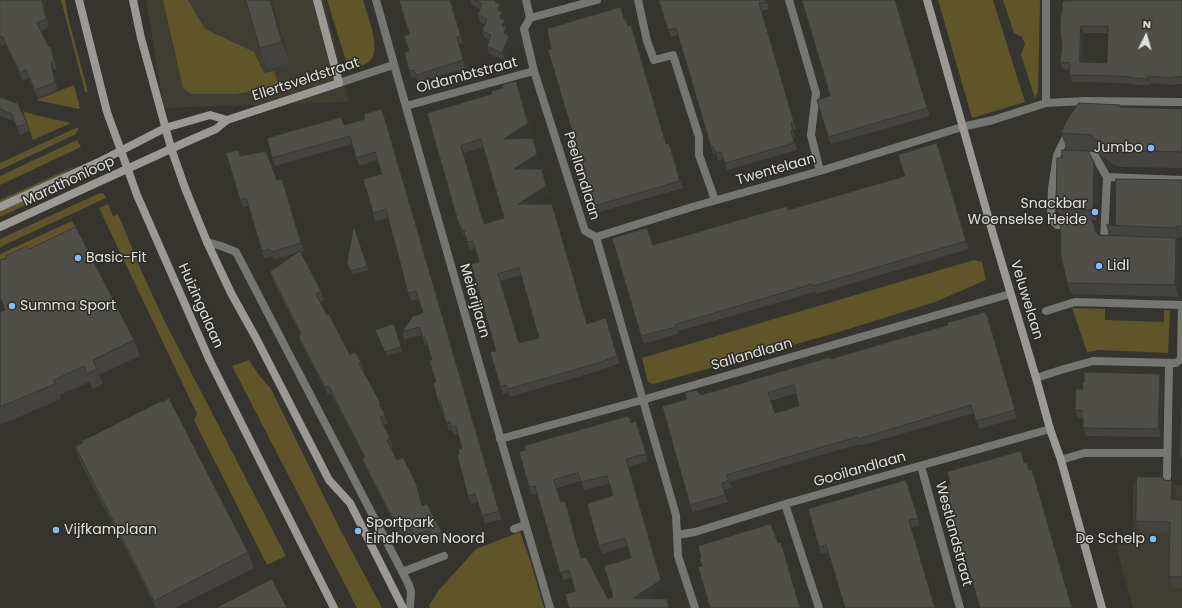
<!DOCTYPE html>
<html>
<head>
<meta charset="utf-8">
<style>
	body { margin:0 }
	#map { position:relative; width:1182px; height:608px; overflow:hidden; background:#35342f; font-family:Poppins,sans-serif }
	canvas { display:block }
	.north { position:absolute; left:1126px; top:16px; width:40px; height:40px; -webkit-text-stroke:3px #2b2a25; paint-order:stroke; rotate:5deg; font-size:11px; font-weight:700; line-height:16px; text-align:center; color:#e1e0dd }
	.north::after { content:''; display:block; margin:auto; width:14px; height:18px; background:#e1e0dd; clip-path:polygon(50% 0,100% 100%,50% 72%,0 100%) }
</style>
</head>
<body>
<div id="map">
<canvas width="1182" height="608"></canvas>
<div class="north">N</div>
</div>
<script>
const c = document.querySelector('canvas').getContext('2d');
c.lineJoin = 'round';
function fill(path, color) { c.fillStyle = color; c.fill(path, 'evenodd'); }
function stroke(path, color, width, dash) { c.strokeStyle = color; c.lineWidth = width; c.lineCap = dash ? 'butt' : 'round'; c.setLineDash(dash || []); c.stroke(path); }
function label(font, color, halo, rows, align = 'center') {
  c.font = font + ' Poppins,sans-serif'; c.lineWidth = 3; c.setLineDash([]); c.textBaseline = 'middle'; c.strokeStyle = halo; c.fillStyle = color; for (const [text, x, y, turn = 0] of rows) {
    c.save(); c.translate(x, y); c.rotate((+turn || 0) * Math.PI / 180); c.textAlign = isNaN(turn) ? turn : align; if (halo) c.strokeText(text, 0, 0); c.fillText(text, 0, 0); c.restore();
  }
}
fill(new Path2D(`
	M146,0H324L349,102L164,108Z
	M1133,483L1182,485V608H1133L1116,546L1133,532Z`), '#403d32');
fill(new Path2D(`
	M61,0H65L68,17L88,92H85Z
	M163,0H188L205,29L254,52L264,73L274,71L279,86L236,94H191L183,88Z
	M327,0H363C367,15 387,59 363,65C358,67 350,65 346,61Z
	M938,0H993L1025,102L972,118Z
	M1003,0H1040L1038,92L1035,98L1021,55L1025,44L1022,37L1014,33Z
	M74,85L80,108L79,109L36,100Z
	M23,111L35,115L71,123L33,140Z
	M78,127V130L76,134L0,170V163Z
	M77,140L81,147L0,185V176Z
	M78,165L58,176L0,203V200Z
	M91,169L93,174L0,217V211Z
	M100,193L104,194L106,198L0,247V239Z
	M108,204L113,216L118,214L144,277L165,322L286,556L267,565L194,420L197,414L99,208Z
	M72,221L76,228L0,266V254Z
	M974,260L982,262L986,280L935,302L839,332L653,384L648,382L642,358Z
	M1072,308L1105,309V320L1164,322V310L1170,311L1168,353L1100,350L1087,352Z
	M249,360L259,375L271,389L339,527L382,608H357L232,366Z
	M520,532L531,563L544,608H430L429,605L439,590L476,549Z`), '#5f5529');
stroke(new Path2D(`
	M376,0C392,59 409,118 426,178C466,321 508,465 550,608
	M526,0L530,18L524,29L534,71L585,231L596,237L676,515L678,556L695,608
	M638,0L647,41L654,60L673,55L699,137V155L715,200
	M789,0L816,93L811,135L820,171
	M530,18L597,0
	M339,83L393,65
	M1046,103V0
	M406,106L534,71
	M1069,131L1057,155L1052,189L1051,219L1057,225H1071
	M1081,155L1095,156L1107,177
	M596,237L692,207L820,171L962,127L993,120L1046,103L1085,101L1182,102
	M207,242L221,246L236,252L408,583L411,591L410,608
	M1107,242L1104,241L1107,177L1182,180
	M1046,311L1075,302L1182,305
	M1036,378L1064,369L1093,361L1176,363L1181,359L1182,306
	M500,439L642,400L1010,294
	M1061,460L1084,453H1167
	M921,466L960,608
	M1167,477L1169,363
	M785,504L819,608
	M514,529L525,525
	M677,535L695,532L785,504L1050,429
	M402,572L444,556`), '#757572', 8);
stroke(new Path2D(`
	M79,0L107,112L137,195L209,359L334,608
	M133,0L141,38L171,148L185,188L207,242L231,293L256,338L329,480L350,503L403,608
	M927,0L993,234L1036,378L1050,429L1061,460L1102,608
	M0,207L99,162L165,128L210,115L227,120
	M0,227L186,142L216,129L227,120L339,83L317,0`), '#9a9995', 8);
fill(new Path2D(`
	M0,0H44L49,27L41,31L49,47L54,55L57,69L54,70L58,90L38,98L28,78L23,81L5,44L1,46L0,44Z
	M272,0L290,63L268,70L260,48Z
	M399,0H451L463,43L459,44L466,68L418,82L416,77L412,78L409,71V34Z
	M470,0H499L500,3V4L503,12L502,13L507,27V28L509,35V36L512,43L505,60L489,54L487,46L489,40L485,38L482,31L485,24L480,22L478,15L480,9L472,5Z
	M659,0H767L769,9L762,11L796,129L793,130L795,138H793L797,150L727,170L723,159L718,160L716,153L713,154L678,35L671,37Z
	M896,0L930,116L831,144L828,137L830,96Z
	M1182,0V84H1175L1172,85L1150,83V85H1134V84L1121,83L1072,82L1069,75L1070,70L1062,69L1060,62L1062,45V13L1071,1ZM1084,33H1108L1107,63L1083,62Z
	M621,7L624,19L629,26L634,32L666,144L672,150L683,188L596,213L594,206L551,49Z
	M519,89L531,131L518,138H533L540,162L528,169L544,177L549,193L532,204L554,212L587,324L606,318L620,363L598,371L510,397L508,392L503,394L500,386L496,351L479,262L475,248L470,250L466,238H465L459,225L427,113ZM483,147L504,218L484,224L464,153ZM521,275L539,338L519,343L501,281Z
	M0,97L16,103L27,123L30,131L20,135L14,121L0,116Z
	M1120,105L1121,107L1182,109V168L1120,167L1114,165L1101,156L1097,151L1067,150L1061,133Z
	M385,117L502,519L485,524L478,502L471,504L468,496L459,454L462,448L458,434L454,435L452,430L449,431L442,408L441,409L438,401L436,382L432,360L427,345L425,346L422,335L404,340L402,332L423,313L419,299L411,301L408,293L388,218L375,221L373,213L382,174L378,160L359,166L352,144L275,166L272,158L344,125Z
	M940,150L969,249L816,294L815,292L714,321L678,331L679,333L674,335L644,344L641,336L647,228L653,245L788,210L905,176Z
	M241,156L285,186L304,251L301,252L321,291L324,300L320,302L327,315L350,355L361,362L364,370H363L381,404L388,423L384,425L390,438L393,446L391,448L397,460L416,483L419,491L423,506L442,532L445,540L434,543L432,539L417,543L415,537L402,538L365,467L362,459L364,457L339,409L331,394L328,395L301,344L298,336L300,334L273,281L270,272L297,253L274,260L272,256L264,259L248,206L243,208L240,200Z
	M1094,162L1098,172L1097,220H1092L1098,234L1099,235H1109L1106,225H1115L1182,180V237H1180V238H1176L1180,249L1179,297L1071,294L1067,283L1065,219L1064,215H1060L1056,205Z
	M354,226L369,270L352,275L347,263Z
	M29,249L134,340L140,356L99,375L103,384L93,389L89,382L60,395L61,399L0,425V312L5,310L1,300L0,301V260Z
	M989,319L1017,418L979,429L974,413L860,446V444L807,459L730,482L732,488L724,490L728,502L693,512L690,505L701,395L831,359ZM796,393L799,406L775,413L771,401Z
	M395,328L402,351L387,356L375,330Z
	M1163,382L1161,437L1086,436L1083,428V423L1081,418H1078L1075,410L1083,389Z
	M631,423L639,429L648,461L629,467L664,588L569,608L575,591L571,578L563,580L537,494L532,495L529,487ZM581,481L584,490L609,484L613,495L599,546L602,554L627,546L631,558L613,597L608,599L581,558L568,509L561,502L557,488Z
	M83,443L248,552L254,568L175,608H156L80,461L75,446Z
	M1164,480L1172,481L1176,492V499L1182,500V588H1173L1169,577L1170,533L1140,532L1136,521Z
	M909,488L920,525L821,554L819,547Z`), '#44433f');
fill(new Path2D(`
	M42,0H44L49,27L46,19Z
	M270,0H272L290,63L282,42Z
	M450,0H451L463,43L461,36Z
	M495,0H499L500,3L498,9L495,2Z
	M895,0H896L930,116L927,108Z
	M759,3L762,11L796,129L794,122Z
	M500,4L505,19L502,25L500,18L498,10Z
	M505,20L509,35L507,41L504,33L502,26Z
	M631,25L634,32L668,151L666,144Z
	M1081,26L1084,33L1083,69L1080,62Z
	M509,36L512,43L505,60L502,53Z
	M457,37L459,44L466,68L463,60Z
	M51,47L54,55L57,69L54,61Z
	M51,62L54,70L58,90L55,82Z
	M1148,76L1150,83V85L1148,79Z
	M516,81L531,131L506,146L504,139Z
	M382,109L385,117L502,519L499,511Z
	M533,138L540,162L517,176L514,169Z
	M669,143L672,150L683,188L680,181Z
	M937,143L940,150L969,249L966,241Z
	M461,146L464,153L486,232L484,224Z
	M1094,162L1098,172L1097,220L1093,210Z
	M542,169L549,193L521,211L518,204Z
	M282,179L285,186L304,251L301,243Z
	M552,204L554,212L589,331L587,324Z
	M1092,219L1095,227L1094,223L1099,235V243L1092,223Z
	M1177,226L1180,237V238L1176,228Z
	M1176,238L1180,249L1179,297L1175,285Z
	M498,274L501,281L521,351L519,343Z
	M986,312L989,319L1017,418L1015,410Z
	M606,318L609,326L620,363L617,356Z
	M1160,374L1163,382L1161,437L1158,429Z
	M636,421L639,429L648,461L646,454Z
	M626,459L664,588L635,606L633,598Z
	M1032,469L1035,476L1073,608H1072Z
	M1172,481L1176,492L1175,510L1171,499Z
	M416,483L419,491L425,514L422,506Z
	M565,501L568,509L583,566L581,558Z
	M909,520L912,528L935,608Z
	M781,542L784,549L801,608H800Z`), '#373733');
const building = new Path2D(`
	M0,0H42L46,19L37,23L49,47H51L54,61L51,62L55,82L35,90L26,70L20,73L2,36L0,38Z
	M246,0H270L282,42L260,48Z
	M399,0H450L461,36L457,37L463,60L416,75L414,70L409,71L404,52L409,51L404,36L409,34Z
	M474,0H496L495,2L500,4L498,10L502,12L500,18L505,20L502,26L506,27L504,33L509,36L502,53L487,46L491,35L482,31L487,19L478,15L482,3Z
	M659,0H766L767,2L759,3L794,122L791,123L793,131H791L794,143L725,163L721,152L716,153L713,146L711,147L676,28L668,30Z
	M802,0H895L927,108L828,137L817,100L830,96Z
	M1071,0H1182V77H1173L1170,78L1148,76V79L1132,78V77L1118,76L1069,75L1070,63L1060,62L1062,45L1060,27L1061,13H1062V1H1071ZM1081,26H1108L1107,63L1080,62Z
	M621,7L624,19H626L628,26L631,25L666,144L669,143L680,181L594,206L548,50L551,49L547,29Z
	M516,81L528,123L504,139L533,138L537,154L514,169H542L546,186L518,204H552L587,324L606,318L617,356L595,364L508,389L506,385L500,386L490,352L496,351L471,264L479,262L473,241L467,242L464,230L462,231L460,224L459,225L427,113L492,94L491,91L503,88L502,85ZM481,139L504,218L484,224L461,146ZM519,268L539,338L519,343L498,274Z
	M0,97L16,103L17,102L27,123L17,127L12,116V114L0,109Z
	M1079,103L1120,105V107L1182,109V152L1114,150L1108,149L1095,139L1091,135L1061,133L1067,120Z
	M382,109L499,511L482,516L475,494L468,496L457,455L459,454L458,449L462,448L456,426L451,427L450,422L446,423L440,400L438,401L433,383L436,382L429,360H432L425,337L423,338L419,327L402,332L413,316L423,313L416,291L408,293L386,209L373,213L363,179L382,174L375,152L356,158L350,136L272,158L267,138L341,117L344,125L365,119L364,114Z
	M937,143L966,241L813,286L812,284L711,314L676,324V326L672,328L641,336L612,238L647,228L653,245L787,206L788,210L905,176L898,155Z
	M239,150L240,156L266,151L277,180L282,179L301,243L271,252L270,249L262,251L246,198L240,200L226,153Z
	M1062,150L1088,151L1094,162L1093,210L1062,209V204L1056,205L1057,158H1062Z
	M1116,179L1182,180V226H1177L1176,228L1106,225H1115Z
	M1061,219H1092V223H1094L1095,231L1099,235L1176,238L1175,285L1067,283L1061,256Z
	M354,226L367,266L351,271L347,263Z
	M76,227L134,340L93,360L97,369L87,374L84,366L54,380L55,384L0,407V312L5,310L0,297V260L7,258L6,256L27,246L29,249Z
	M300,251L321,291L316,294L327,315L329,314L350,355L355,352L361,362L359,363L381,404H379L385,415L380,417L390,438L387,440L397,460L403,457L416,483L422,506L427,504L442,532L431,535L430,530L414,535L412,529L399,530L362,459L365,457L336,401L329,386L325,387L298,336L301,334L270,272Z
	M986,312L1015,410L976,421L971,405L858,439L857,437L805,452L726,475L729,480L722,483L725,495L690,505L662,406L687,399L685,393L696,390L701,395L830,357L831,359L895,340L948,325L947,323ZM794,385L799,406L775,413L768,393Z
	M394,324L401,347L385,352L375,330Z
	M1084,372L1160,374L1158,429L1083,428V418L1081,417L1082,410H1075L1076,389H1083L1082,382H1084Z
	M169,398L248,552L154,601L75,446L83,443L82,441L161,401L162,402Z
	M1181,408H1182V459H1180Z
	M629,416L631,423L636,421L646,454L626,459L661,580L633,598L667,599L669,608H569L565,594L575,591L569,570L560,573L535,486L529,487L519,452L525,450L524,446ZM578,473L581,482L607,476L613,495L587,504L599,546L625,538L631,558L604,566L613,597L608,599L586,557L581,558L565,501L561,502L554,480Z
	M1021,451L1024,463L1027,462L1029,470L1032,469L1072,608H980L946,494L949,493L947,485H951L947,472Z
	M1137,477H1163L1164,480L1172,481L1171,499L1182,500V577H1169L1170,522L1136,521Z
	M906,480L918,518L909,520L935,608H845L826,545L819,547L808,509Z
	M771,524L778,543L781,542L800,608H710L698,567L702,566L699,558H701L698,546Z
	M272,579L287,608H216Z`);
fill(building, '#4f4e49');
stroke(building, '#373733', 1);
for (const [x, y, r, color] of [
	[1151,148,4,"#7dbef9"],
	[1095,212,4,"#7dbef9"],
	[78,258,4,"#7dbef9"],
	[1099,266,4,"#7dbef9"],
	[12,306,4,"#7dbef9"],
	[56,530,4,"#7dbef9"],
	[358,531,4,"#7dbef9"],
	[1153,539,4,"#7dbef9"]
]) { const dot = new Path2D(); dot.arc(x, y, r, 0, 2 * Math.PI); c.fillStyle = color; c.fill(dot); stroke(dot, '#2b2a25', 1.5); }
label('14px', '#e1e0dd', '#2b2a25', [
	["Oldambtstraat",467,76,-15],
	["Ellertsveldstraat",306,80,-18],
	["Twentelaan",776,170,-16],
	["Peellandlaan",581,176,73],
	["Marathonloop",69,182,-25],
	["Veluwelaan",1026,300,73],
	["Meierijlaan",474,301,74],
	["Huizingalaan",200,306,66],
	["Sallandlaan",752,355,-16],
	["Gooilandlaan",860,470,-16],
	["Westlandstraat",953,534,75]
]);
label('14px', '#e1e0dd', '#2b2a25', [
	["Jumbo",1143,148,"right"],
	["Snackbar",1087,204,"right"],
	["Woenselse Heide",1087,220,"right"],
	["Basic-Fit",86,258],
	["Lidl",1107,266],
	["Summa Sport",20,306],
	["Sportpark",366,523],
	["Eindhoven Noord",366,539],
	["Vijfkamplaan",64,530],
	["De Schelp",1145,539,"right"]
], 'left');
</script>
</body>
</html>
